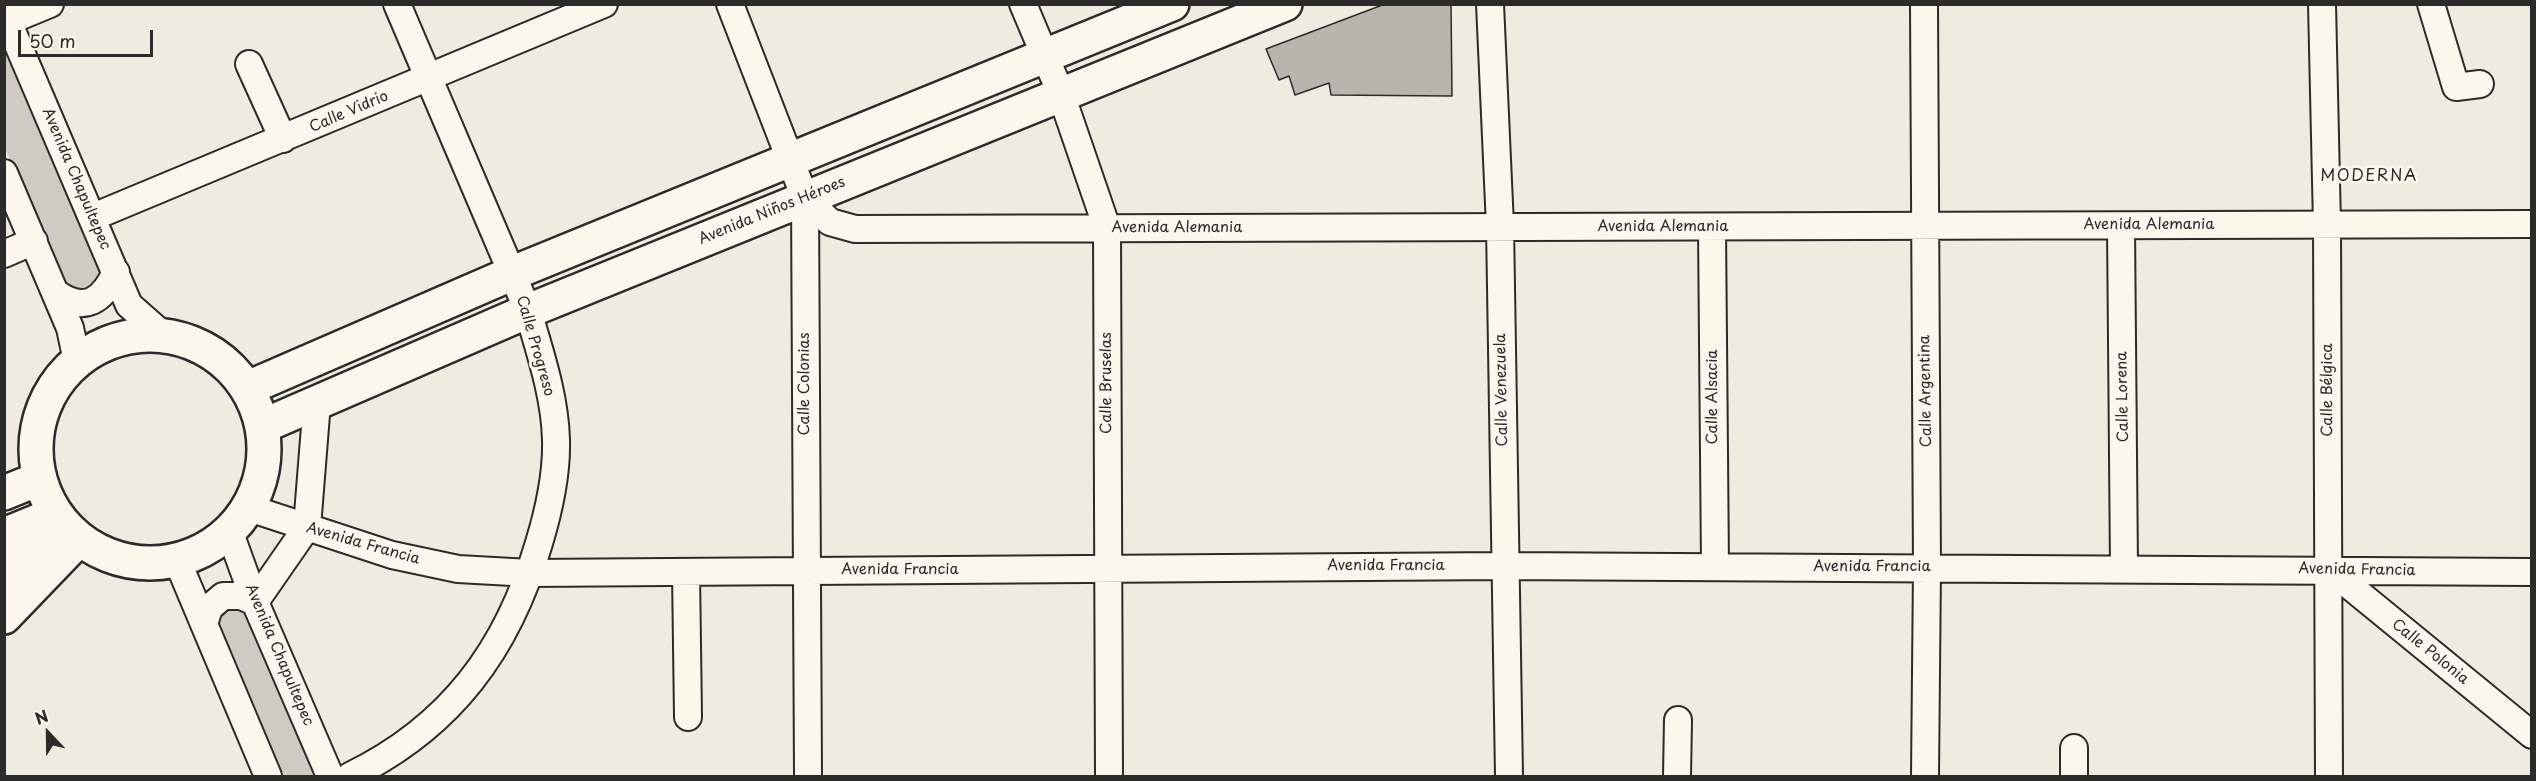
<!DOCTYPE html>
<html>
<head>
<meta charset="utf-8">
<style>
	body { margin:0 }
	#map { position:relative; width:2536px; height:781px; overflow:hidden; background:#eeebe0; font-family:"Playpen Sans",sans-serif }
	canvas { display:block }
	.frame { position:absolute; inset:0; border:6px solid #2b2b2b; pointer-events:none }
	.north { position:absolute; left:18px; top:703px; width:60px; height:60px; -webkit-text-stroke:4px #fbf7ec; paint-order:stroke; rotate:338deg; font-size:16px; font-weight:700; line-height:24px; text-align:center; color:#2b2b2b }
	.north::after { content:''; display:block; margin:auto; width:21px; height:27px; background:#2b2b2b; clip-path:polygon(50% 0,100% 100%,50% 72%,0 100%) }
	.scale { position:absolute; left:18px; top:30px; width:135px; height:27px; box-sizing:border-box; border:3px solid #2b2b2b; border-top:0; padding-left:8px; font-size:18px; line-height:21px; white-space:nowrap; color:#2b2b2b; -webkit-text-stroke:4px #fbf7ec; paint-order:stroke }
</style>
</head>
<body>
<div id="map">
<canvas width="2536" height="781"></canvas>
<div class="frame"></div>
<div class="north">N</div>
<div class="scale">50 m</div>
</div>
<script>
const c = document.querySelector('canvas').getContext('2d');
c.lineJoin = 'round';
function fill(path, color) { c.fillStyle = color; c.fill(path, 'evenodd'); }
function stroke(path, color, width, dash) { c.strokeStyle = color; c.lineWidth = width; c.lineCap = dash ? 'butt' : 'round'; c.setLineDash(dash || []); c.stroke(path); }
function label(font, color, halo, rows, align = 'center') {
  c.font = font + ' "Playpen Sans",sans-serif'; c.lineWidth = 6; c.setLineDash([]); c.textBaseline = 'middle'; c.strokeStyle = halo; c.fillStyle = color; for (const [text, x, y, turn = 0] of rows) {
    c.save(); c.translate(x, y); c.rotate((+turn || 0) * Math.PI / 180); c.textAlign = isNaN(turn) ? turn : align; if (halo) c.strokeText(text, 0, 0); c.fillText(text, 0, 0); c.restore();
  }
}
fill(new Path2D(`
	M4,44L107,279L105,284L67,295L5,148Z
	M216,608L245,609L317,776H280L214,617Z`), '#cecbc2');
const building = new Path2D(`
	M1385,4H1451L1452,96L1331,95L1329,83L1295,95L1289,76L1279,80L1266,49Z`);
fill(building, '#b8b5ae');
stroke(building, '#2b2b2b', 1.5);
const minor = new Path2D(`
	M730,4L805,198L808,776
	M1023,4L1061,94L1107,228L1109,776
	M1490,4L1500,226L1509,776
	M1924,4L1927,568L1925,776
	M2322,4L2327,225L2329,776
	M2431,4L2456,87L2480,84
	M4,12L129,305L163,335
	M4,23L50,4
	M249,64L283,139
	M4,173L70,328L77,361
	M805,198L830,222L855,229L2532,224
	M93,217L604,4
	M2121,226L2124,568
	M1712,227L1715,567
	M4,254L34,241
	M56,293C85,314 103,300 116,272
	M249,508L392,555L458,569L530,573L1504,566L2532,572
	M230,533L255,602L330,776
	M177,560L268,776
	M2329,569L2532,735
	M686,572L688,717
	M204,624L209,608L223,596H241L255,602L307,527L317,402
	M2074,748V776
	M350,776C451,727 508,649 539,543C549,510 557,475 556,440C555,396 540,353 528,311L397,4
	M1677,776L1678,720`);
const major = new Path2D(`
	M36 449a114 114 0 1 1 228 0a114 114 0 1 1-228 0Z
	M248,388L513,273L1172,4
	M263,426L528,311L1285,4
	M4,493L38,479
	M4,535L55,514
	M4,577L59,519
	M4,617L79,539`);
stroke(minor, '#2b2b2b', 30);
stroke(major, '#2b2b2b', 38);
stroke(minor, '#fbf7ec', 26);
stroke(major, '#fbf7ec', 33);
label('15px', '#2b2b2b', '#fbf7ec', [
	["Calle Vidrio",349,112,-23],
	["Avenida Chapultepec",76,179,67],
	["Avenida Niños Héroes",772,211,-22],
	["Avenida Alemania",2149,225],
	["Avenida Alemania",1663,227],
	["Avenida Alemania",1177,228],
	["Calle Progreso",535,346,74],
	["Calle Bruselas",1107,383,-90],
	["Calle Colonias",805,384,-90],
	["Calle Venezuela",1502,390,-91],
	["Calle Bélgica",2328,390,-90],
	["Calle Argentina",1926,391,-91],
	["Calle Alsacia",1713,397,-90],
	["Calle Lorena",2123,397,-91],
	["Avenida Francia",363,544,16],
	["Avenida Francia",1386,566],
	["Avenida Francia",1872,567],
	["Avenida Francia",900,570],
	["Avenida Francia",2357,570,1],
	["Calle Polonia",2430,652,39],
	["Avenida Chapultepec",279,655,67]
]);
c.letterSpacing = '1.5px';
label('16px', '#2b2b2b', '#fbf7ec', [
	["MODERNA",2369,177]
]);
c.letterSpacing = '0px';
</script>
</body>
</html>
